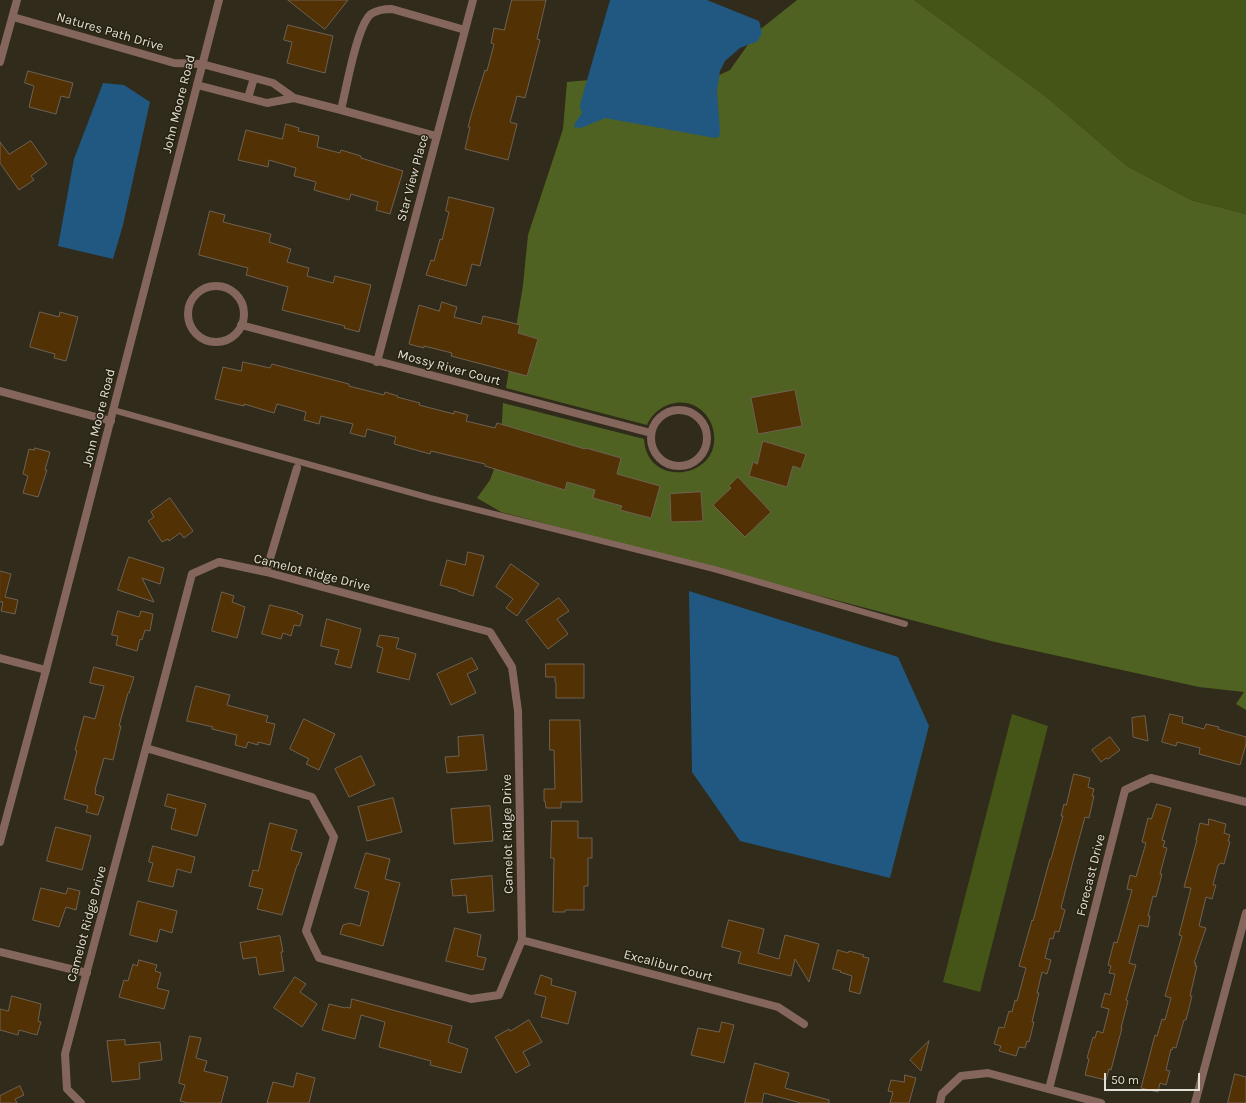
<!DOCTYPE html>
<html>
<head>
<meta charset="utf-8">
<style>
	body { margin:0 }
	#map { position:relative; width:1246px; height:1103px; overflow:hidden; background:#302b1a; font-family:Karla,sans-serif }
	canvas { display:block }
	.scale { position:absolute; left:1104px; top:1073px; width:96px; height:18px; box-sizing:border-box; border:2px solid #e2dfd4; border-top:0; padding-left:5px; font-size:12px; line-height:14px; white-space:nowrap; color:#e2dfd4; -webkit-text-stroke:3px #262111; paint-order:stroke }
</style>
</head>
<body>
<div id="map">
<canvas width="1246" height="1103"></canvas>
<div class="scale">50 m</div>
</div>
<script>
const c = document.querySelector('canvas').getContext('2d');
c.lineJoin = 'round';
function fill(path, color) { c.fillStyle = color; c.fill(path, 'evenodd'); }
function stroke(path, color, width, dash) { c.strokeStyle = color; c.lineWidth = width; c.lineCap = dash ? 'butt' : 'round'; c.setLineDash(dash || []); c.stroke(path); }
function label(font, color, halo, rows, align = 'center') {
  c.font = font + ' Karla,sans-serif'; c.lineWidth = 3; c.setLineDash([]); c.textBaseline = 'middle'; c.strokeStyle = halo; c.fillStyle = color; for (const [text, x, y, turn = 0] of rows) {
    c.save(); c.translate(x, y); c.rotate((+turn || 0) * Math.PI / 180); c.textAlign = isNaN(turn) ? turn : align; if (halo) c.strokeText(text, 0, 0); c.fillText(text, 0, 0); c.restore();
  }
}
fill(new Path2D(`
	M914,0H1246V214L1191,200L1127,166L1044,95Z
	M1012,714L1048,726L980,992L943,982Z`), '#445517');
fill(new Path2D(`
	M797,0H914L1044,95L1127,166L1191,200L1246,214V710L1236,704L1244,692L1199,687L995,642L501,512L477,498L490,480L500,453L503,403L644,439C647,491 725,478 713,429C711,420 705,412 697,407C679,396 655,406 647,425L506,388L523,285L528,235L563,129L567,82L644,75L696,86L730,70L757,32Z`), '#506222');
fill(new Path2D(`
	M610,0H707L759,21L762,33L758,41L740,48L725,61L720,71L717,91L720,131L719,137L715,138L605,118L581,128L574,127C575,121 580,118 582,112L580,108L581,101Z
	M103,83L124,85L150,102L123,225L113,259L58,246L74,159Z
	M689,591L898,657L929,726L890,878L740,841L692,772Z`), '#205882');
const building = new Path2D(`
	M288,0H348L325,29Z
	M512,0H546L537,39L540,40L525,98L517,96L510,122L517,124L508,160L465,149L470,127H468L472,112L485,70L487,71L494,44L491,43L494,28L504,30Z
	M288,25L333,36L325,73L287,63L292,42L284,40Z
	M28,71L73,83L69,98L61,96L56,114L29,107L34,86L25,83Z
	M286,124L299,128L298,131L319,136L317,147L340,153L341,150L361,156V158L403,171L390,214L376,210L378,202L351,194L349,200L314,190L316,182L294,176L296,168L269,160L268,167L238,160L246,130L282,139Z
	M31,141L47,164L31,176L34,180L19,190L0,163V142L9,154Z
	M449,197L494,208L480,266L472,264L466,286L426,275L431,260L434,261L440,239L442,240L449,212L446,211Z
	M210,211L225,215L223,222L271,234L269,242L291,249L287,262L309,268L307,276L333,283L335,276L371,285L359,332L344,328L345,326L282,310L288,287L246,275L248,268L199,255Z
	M442,302L457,307L454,317L481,324L483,316L505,321L520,325L518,333L538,339L527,376L451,356L452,353L424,346V348L409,344L419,305L439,311Z
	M40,312L59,317L60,312L78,317L66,361L54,358L55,354L30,347Z
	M243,362L270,368L272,364L349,384V386L384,395L385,392L398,396L397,397L420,403L419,405L454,414V411L468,415L466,421L495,428L497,423L585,449L586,448L621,458L617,474L660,486L651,518L620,510L622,506L593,498L595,490L567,482L565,490L485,466V464L431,451L430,454L394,444L396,437L367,429L365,437L350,433L353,424L321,416L319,424L304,420L306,412L277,404L274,413L244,404V406L215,399L223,367L241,371Z
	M795,390L802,426L758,434L751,398Z
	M763,441L806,454L801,469L793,466L787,487L749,476L753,462L757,464Z
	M35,448L50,452L45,470H47L38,497L23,493L28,476L23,474L29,449L34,450Z
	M738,477L771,512L745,537L713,505L731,488L729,486Z
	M701,492L703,521L671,522L670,494Z
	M170,498L193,531L184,538L180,533L169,541L168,539L162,542L148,521L154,517L151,512Z
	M468,552L484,556L473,596L458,591V590L440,585L447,560L465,565Z
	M129,557L164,568L160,584L142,578L154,602L118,590Z
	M511,564L539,584L517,616L506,608L513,599L496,587Z
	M0,571L11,574L5,597L18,600L15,614L1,611L3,602H0Z
	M222,592L234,596L232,602L245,607L237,638L212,631Z
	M559,598L569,611L557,619L568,634L548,649L526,621Z
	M270,605L298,612L297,613L303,615L300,626L294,625L291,636L283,633L281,639L262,634Z
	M118,611L139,617L141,611L153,614L150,631L145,630L142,640L140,639L137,651L116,645L118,636L112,635Z
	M327,619L361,629L351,668L335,664L339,650L321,646Z
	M380,635L399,638L396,648L416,654L409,680L377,672L383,648L377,646Z
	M472,658L478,669L467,674L476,693L451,705L437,674Z
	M546,664H584V698H556V682H555V677H546Z
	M94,667L134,677L129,693H128L119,726H121L113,760L104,758L95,790H96L95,794L104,797L98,815L86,812L88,806L64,799L77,751L75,750L84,716L95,719L104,686L90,683Z
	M196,686L230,695L227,705L268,716L266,722L275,724L270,745L258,742V745L248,742L246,748L235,745L237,735L212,729L213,727L187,721Z
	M1170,714L1183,717L1182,723L1204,729L1206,724L1219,727L1218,729L1246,737V744L1240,765L1199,754L1200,748L1177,742L1176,746L1162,742Z
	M1145,716L1148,741L1133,737L1132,718Z
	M304,719L335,734L319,770L306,764L309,759L290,749Z
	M550,720H580L582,802H561V808H546L545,801H544V789H555L554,750H550Z
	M483,735L487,770L447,773L445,757L459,756L458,737Z
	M1110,737L1120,750L1108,759L1106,758L1101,762L1092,750Z
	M361,756L375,785L349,797L335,769Z
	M1074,774L1090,778L1088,787L1094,789L1092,796H1094L1089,818L1085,817L1072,865L1061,908L1065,910L1059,932L1055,931L1053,939L1050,938L1045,958L1051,960L1047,974L1042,972L1037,993H1039L1032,1022H1034L1029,1042L1027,1041L1025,1048L1019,1047L1016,1056L999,1051L1001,1046L994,1044L999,1027L1004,1028L1009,1011L1012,1012L1015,1000L1017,1001L1026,968L1019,966L1032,920L1033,921L1050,859H1051L1057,837L1063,816H1061L1064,804L1066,805Z
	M168,794L206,804L197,836L171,829L176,809L165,806Z
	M393,798L402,832L367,841L358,807Z
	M1157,804L1171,808L1162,840L1165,841L1163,847L1167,848L1160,874H1162L1156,897L1153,896L1148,916H1150L1148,927L1139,925L1129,963L1136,965L1126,1000L1128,1001L1121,1028H1122L1111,1070L1109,1069L1106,1080L1085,1075L1089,1059L1087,1058L1093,1037L1095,1038L1097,1031L1103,1033L1109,1009L1101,1007L1105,993L1110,995L1115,974L1109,973L1111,966L1108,965L1114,942L1117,943L1132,890L1127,889L1130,875L1136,877L1146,843L1142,842L1148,818L1151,819Z
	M490,806L493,841L454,844L451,809Z
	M1209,819L1226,824L1224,833L1230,835L1228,841L1230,842L1224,864L1220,863L1219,865H1218L1213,885H1216L1212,899L1206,897L1199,926L1206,928L1194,963H1196L1195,966H1197L1190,996H1192L1186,1020H1184L1176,1048L1173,1047L1172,1050L1171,1049L1166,1070L1170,1071L1166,1085L1160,1083L1158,1092L1141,1088L1155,1035L1157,1036L1162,1019L1165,1020L1171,998L1165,996L1182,936L1179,935L1191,888L1184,887L1197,840H1196L1200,823L1208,825Z
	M552,821H578V838H592V858H588V886H584V910H565V912H553L554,858H551Z
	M270,823L297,830L291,850L302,853L298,865H297L282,915L257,909L263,889L249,886L253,870L258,871Z
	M56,827L91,836L82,870L47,861Z
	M153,846L195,857L191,873L177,869L173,887L148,881L153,863L149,862Z
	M366,853L390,859L385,879L400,883L383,946L340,934L343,925L350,923L360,926L369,892L355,888Z
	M492,876L494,911L468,913L466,895L453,896L451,880Z
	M41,888L66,894L68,888L80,891L76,910L66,907L59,927L33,920Z
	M138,901L177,911L172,933L160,929L157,942L130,935Z
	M729,920L764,929L758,953L779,959L785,935L819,944L809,982L795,959L791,976L738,963L741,952L722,947Z
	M455,928L481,935L477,956L486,958L483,970L446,961Z
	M280,936L283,952H281L284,971L259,975L256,957L243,959L240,943Z
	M838,950L848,953L849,951L864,955L863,957L869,958L860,994L849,991L852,976L840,972L841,971L833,969Z
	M139,960L157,965L155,971L161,973L157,988L169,991L164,1009L119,997L124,980L128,981L133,964L137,966Z
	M541,975L552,979L551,985L576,992L568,1024L541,1017L546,997L535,994Z
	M295,977L306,984L300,992L317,1004L302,1027L274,1008Z
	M12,996L41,1004L38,1021L41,1022L37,1035L19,1030L18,1035L0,1030V1009L8,1011Z
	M352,999L452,1026L448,1042L468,1049L461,1073L430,1065L431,1061L379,1047L385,1022L361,1015L355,1039L322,1030L329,1004L345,1008L346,1007L350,1008Z
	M529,1020L542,1042L523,1052L530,1065L516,1073L495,1037L509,1029L510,1031Z
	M722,1022L734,1025L724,1063L691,1055L698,1028L719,1032Z
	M190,1036L201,1038L196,1058L207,1061L204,1071L228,1077L221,1103H188L180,1101L185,1085L179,1083Z
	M125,1040V1045L160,1042L162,1060L139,1063L140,1079L112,1082L107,1041Z
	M929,1041L921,1071L910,1060Z
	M755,1063L789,1073L785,1088L829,1100V1103H801L764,1093L762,1103H745Z
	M297,1073L315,1078L309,1103H267L273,1082L293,1087Z
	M1235,1074L1246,1077V1103H1228Z
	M905,1075L916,1078L909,1103H890L893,1092L888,1091L891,1080L904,1082Z
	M20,1086L24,1095L15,1099L17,1103H0V1096Z`);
fill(building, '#523205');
stroke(building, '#6f6152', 1);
stroke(new Path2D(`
	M113,410L430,498L714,569L905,624`), '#84665d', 6);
stroke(new Path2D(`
	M13,17L174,63L202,64L273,83L294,98
	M0,62L17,0
	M197,85L267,103L294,98L341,110L436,136
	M248,98L254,78
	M341,110C346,90 357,25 371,14C377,10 385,9 392,9L465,30
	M188 314a28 28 0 1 1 56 0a28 28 0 1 1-56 0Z
	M241,325L651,433
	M377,362L473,0
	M0,391L111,421
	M651 438a28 28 0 1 1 56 0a28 28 0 1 1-56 0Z
	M266,572L297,468
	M0,658L46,670
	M522,940L778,1007L804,1024
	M0,952L87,973
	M1049,1089L1125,790L1151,778L1246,802
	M81,1103L67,1089L65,1054L192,574L219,562L266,572L490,632L512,667L518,711L522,940L499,995L471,999L319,958L306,931L334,837L312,797L146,748
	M940,1103L942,1094L961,1076L988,1073L1101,1103
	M1195,1103L1246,913`), '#84665d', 8);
stroke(new Path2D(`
	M0,842L46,670L219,0`), '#84665d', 8);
label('13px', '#e2dfd4', '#262111', [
	["Natures Path Drive",110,32,16],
	["John Moore Road",179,104,-76],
	["Star View Place",413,178,-75],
	["Mossy River Court",449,368,15],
	["John Moore Road",99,418,-76],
	["Camelot Ridge Drive",312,573,14],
	["Camelot Ridge Drive",508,834,-91],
	["Forecast Drive",1091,875,-76],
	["Camelot Ridge Drive",87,924,-75],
	["Excalibur Court",668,966,15]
]);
</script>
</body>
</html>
